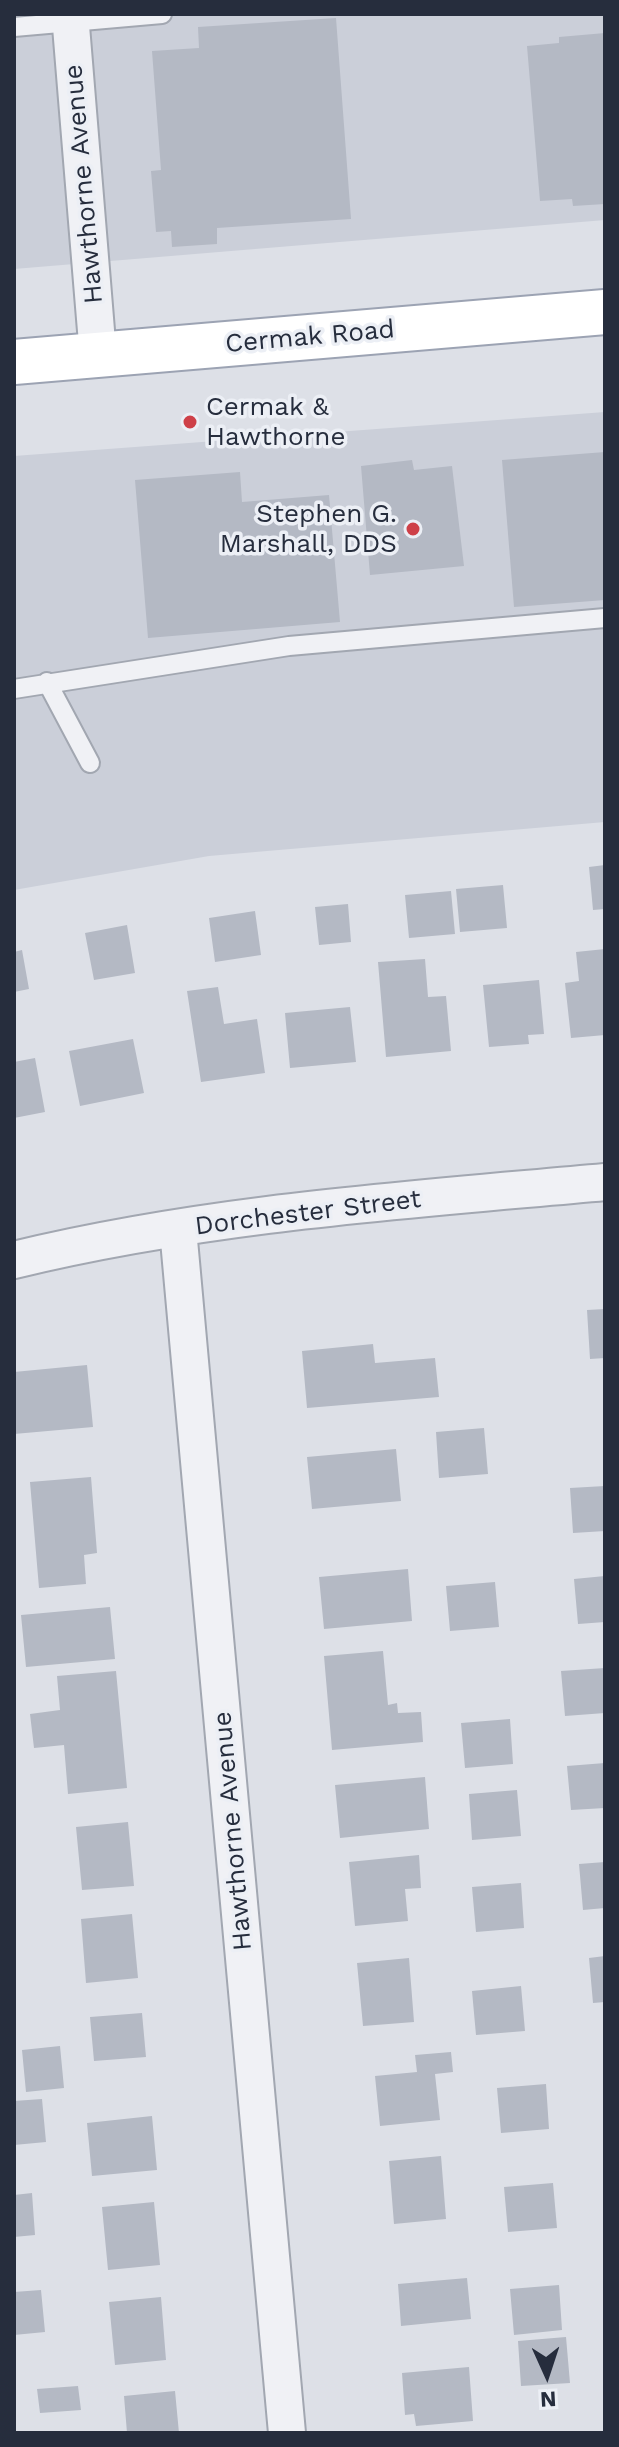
<!DOCTYPE html>
<html>
<head>
<meta charset="utf-8">
<style>
	body { margin:0 }
	#map { position:relative; width:619px; height:2447px; overflow:hidden; background:#dde0e7; font-family:"Work Sans",sans-serif }
	canvas { display:block }
	.frame { position:absolute; inset:0; border:16px solid #262d3d; pointer-events:none }
	.north { position:absolute; left:507px; top:2335px; width:80px; height:80px; -webkit-text-stroke:6px #eceff5; paint-order:stroke; rotate:177deg; font-size:22px; font-weight:700; line-height:32px; text-align:center; color:#262d3d }
	.north::after { content:''; display:block; margin:auto; width:28px; height:36px; background:#262d3d; clip-path:polygon(50% 0,100% 100%,50% 72%,0 100%) }
</style>
</head>
<body>
<div id="map">
<canvas width="619" height="2447"></canvas>
<div class="frame"></div>
<div class="north">N</div>
</div>
<script>
const c = document.querySelector('canvas').getContext('2d');
c.lineJoin = 'round';
function fill(path, color) { c.fillStyle = color; c.fill(path, 'evenodd'); }
function stroke(path, color, width, dash) { c.strokeStyle = color; c.lineWidth = width; c.lineCap = dash ? 'butt' : 'round'; c.setLineDash(dash || []); c.stroke(path); }
function label(font, color, halo, rows, align = 'center') {
  c.font = font + ' "Work Sans",sans-serif'; c.lineWidth = 7; c.setLineDash([]); c.textBaseline = 'middle'; c.strokeStyle = halo; c.fillStyle = color; for (const [text, x, y, turn = 0] of rows) {
    c.save(); c.translate(x, y); c.rotate((+turn || 0) * Math.PI / 180); c.textAlign = isNaN(turn) ? turn : align; if (halo) c.strokeText(text, 0, 0); c.fillText(text, 0, 0); c.restore();
  }
}
fill(new Path2D(`
	M196,14H605V220L14,269V28Z
	M605,412V822L209,856L14,890V456Z`), '#cbcfd9');
fill(new Path2D(`
	M336,18L351,219L217,228V244L172,247L171,231L156,232L151,171L161,170L152,51L199,48L198,27Z
	M605,33V204L573,206L572,199L540,201L527,46L559,43V37Z
	M605,452V600L514,607L502,460Z
	M412,460L414,470L452,466L464,566L370,575L361,466Z
	M240,472L242,502L329,495L340,622L148,638L135,480Z
	M605,865V909L593,910L589,867Z
	M503,885L507,928L460,932L456,889Z
	M451,891L455,934L409,938L405,895Z
	M348,904L351,942L319,945L315,907Z
	M255,911L261,955L215,962L209,918Z
	M127,925L135,973L94,980L85,933Z
	M605,949V1035L571,1038L565,983L579,981L576,952Z
	M22,950L29,989L14,992V952Z
	M425,959L428,997L446,996L451,1051L386,1057L378,962Z
	M539,980L544,1034L528,1035L529,1044L489,1047L483,985Z
	M218,987L224,1024L257,1019L265,1073L201,1082L187,991Z
	M350,1007L356,1062L290,1068L285,1013Z
	M133,1039L144,1093L80,1106L69,1051Z
	M35,1058L45,1112L14,1118V1062Z
	M605,1309V1358L590,1359L587,1310Z
	M373,1344L375,1363L435,1358L439,1397L307,1408L302,1351Z
	M87,1365L93,1427L14,1434V1372Z
	M484,1428L488,1474L439,1478L436,1432Z
	M396,1449L401,1501L312,1509L307,1457Z
	M91,1477L97,1553L84,1555L86,1584L39,1588L30,1482Z
	M605,1486V1531L573,1533L570,1488Z
	M408,1569L412,1621L324,1629L319,1577Z
	M605,1576V1622L578,1624L574,1579Z
	M495,1582L499,1627L450,1631L446,1586Z
	M110,1607L115,1659L26,1667L21,1615Z
	M383,1651L388,1705L397,1703L398,1713L421,1712L423,1742L332,1750L324,1656Z
	M605,1668V1713L565,1716L561,1671Z
	M116,1671L127,1788L68,1794L64,1745L34,1748L30,1714L60,1710L57,1676Z
	M510,1719L513,1764L465,1768L461,1723Z
	M605,1763V1808L571,1810L567,1766Z
	M425,1777L429,1829L340,1838L335,1785Z
	M517,1790L521,1836L472,1840L469,1794Z
	M128,1822L134,1886L82,1890L76,1827Z
	M419,1855L421,1888L405,1889L408,1921L355,1926L349,1862Z
	M605,1862V1908L583,1910L579,1864Z
	M521,1883L524,1928L476,1932L472,1887Z
	M132,1914L138,1978L86,1983L81,1919Z
	M605,1956V2002L593,2003L589,1958Z
	M409,1958L414,2022L363,2026L357,1963Z
	M521,1986L525,2031L476,2035L472,1991Z
	M142,2013L146,2057L94,2061L90,2017Z
	M60,2046L64,2088L26,2092L22,2050Z
	M451,2052L453,2072L435,2074L440,2120L380,2126L375,2076L417,2072L415,2055Z
	M546,2084L549,2129L501,2133L497,2088Z
	M42,2099L46,2142L14,2145V2101Z
	M152,2116L157,2170L92,2176L87,2123Z
	M441,2156L446,2219L394,2224L389,2161Z
	M553,2183L557,2228L508,2232L504,2187Z
	M32,2193L35,2235L14,2237V2195Z
	M154,2202L160,2265L108,2270L102,2207Z
	M467,2278L471,2319L401,2326L398,2284Z
	M559,2285L562,2330L514,2335L510,2289Z
	M41,2290L45,2332L14,2335V2292Z
	M161,2297L166,2360L115,2365L109,2302Z
	M566,2337L570,2383L521,2386L518,2341Z
	M469,2367L473,2421L416,2426L414,2414L405,2415L402,2373Z
	M78,2386L81,2410L40,2413L37,2389Z
	M175,2391L179,2433H127L124,2396Z`), '#b4b9c4');
const service = new Path2D(`
	M14,27L162,14
	M47,682L90,763
	M14,689L289,646L605,618`);
const minor = new Path2D(`
	M70,14L98,355
	M178,1229L287,2433
	M14,1260C207,1213 408,1200 605,1182`);
const primary = new Path2D(`
	M14,362L605,312`);
stroke(service, '#a2a7b1', 22);
stroke(minor, '#a2a7b1', 40);
stroke(primary, '#9ca3b3', 48);
stroke(service, '#f0f1f5', 18);
stroke(minor, '#f0f1f5', 36);
stroke(primary, '#fff', 44);
for (const [x, y, r, color] of [
	[190,422,8,"#ce4048"],
	[413,529,8,"#ce4048"]
]) { const dot = new Path2D(); dot.arc(x, y, r, 0, 2 * Math.PI); c.fillStyle = color; c.fill(dot); stroke(dot, '#eceff5', 3); }
label('26px', '#262d3d', '#eceff5', [
	["Hawthorne Avenue",84,184,-95],
	["Cermak Road",310,337,-5],
	["Dorchester Street",308,1213,-7],
	["Hawthorne Avenue",233,1831,-95]
]);
label('26px', '#262d3d', '#eceff5', [
	["Cermak &",206,407],
	["Hawthorne",206,437],
	["Stephen G.",397,514,"right"],
	["Marshall, DDS",397,544,"right"]
], 'left');
</script>
</body>
</html>
